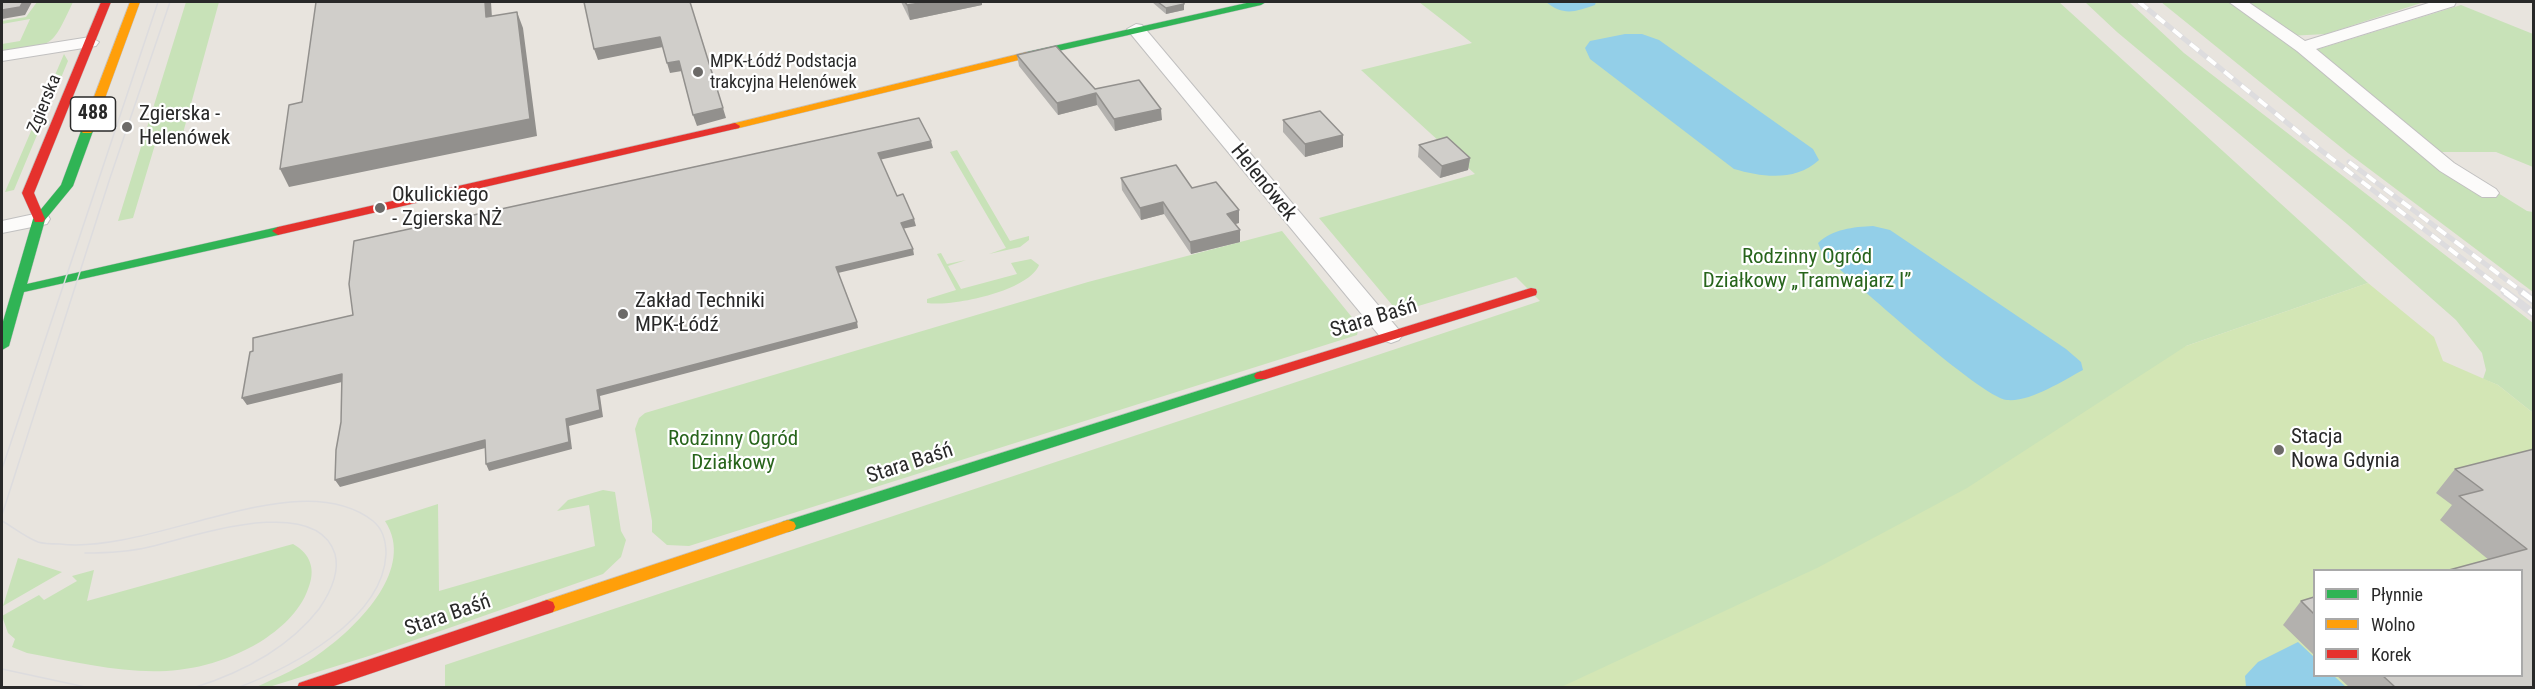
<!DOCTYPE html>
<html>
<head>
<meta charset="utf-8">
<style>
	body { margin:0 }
	#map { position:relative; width:2535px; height:689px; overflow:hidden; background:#e8e4de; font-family:"Roboto Condensed",sans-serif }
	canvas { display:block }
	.frame { position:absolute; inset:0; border:3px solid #292929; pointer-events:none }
	.legend { position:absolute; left:2313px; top:569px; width:210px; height:108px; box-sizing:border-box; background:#fff; border:2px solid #a9a9a9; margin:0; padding:8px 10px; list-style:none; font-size:18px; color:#292929 }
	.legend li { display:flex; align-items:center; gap:12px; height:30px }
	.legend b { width:30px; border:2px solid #a9a9a9 }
</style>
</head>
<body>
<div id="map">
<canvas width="2535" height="689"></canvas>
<div class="frame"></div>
<ul class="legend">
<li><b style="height:8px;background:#30b455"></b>Płynnie</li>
<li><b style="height:8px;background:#ff9f0a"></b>Wolno</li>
<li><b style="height:8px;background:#e5322d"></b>Korek</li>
</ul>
</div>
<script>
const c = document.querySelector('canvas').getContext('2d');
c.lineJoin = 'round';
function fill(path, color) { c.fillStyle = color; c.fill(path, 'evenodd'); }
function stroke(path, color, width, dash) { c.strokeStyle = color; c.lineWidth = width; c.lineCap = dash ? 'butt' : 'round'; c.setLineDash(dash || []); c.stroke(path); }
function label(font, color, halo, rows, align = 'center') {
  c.font = font + ' "Roboto Condensed",sans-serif'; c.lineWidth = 4.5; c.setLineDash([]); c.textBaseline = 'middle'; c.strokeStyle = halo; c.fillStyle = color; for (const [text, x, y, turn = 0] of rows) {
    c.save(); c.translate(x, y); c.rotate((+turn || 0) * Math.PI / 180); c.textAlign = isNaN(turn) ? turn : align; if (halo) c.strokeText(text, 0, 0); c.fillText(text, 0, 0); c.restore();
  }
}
fill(new Path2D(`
	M37,2H73C50,51 54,43 2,52V44L20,41L30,19L2,24V21L26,17Z
	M186,2H219L183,133L157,138L133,218L118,221Z
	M1419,2H2059L2368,283L2186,346L2122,687L445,688V665L1540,301L1516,277L1398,312L1319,218L1475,174L1361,70L1472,43Z
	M2085,2H2129L2184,53L2533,323V413L2498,385L2483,379L2486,370L2482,353L2456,320L2347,224L2117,32Z
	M2161,2H2424L2326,34L2288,36L2309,52L2461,5L2533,34V167L2496,152H2440L2456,167L2527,211L2533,212V292L2348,153Z
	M64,54L68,61L14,190L5,192Z
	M957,150L1010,241L1029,236V240L1020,247L989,254L1006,248L950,152Z
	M1282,231L1359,326L1357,335L689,546L667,545L652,532V521L635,429L639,418L645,413L1088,282Z
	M941,253L947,264L966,260L948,266L961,289L1017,274L1011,263L1031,259L1039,265C1029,291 952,307 927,303V299L956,290L937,254Z
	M603,490L615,492L621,531L626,540L621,557L603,574L372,655L269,687L254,688C278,677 302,667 323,651C359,625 416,568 385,521L438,504L439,591L595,546L589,505L557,511L568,500Z
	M293,544C311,554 316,570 308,589C300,612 279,630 260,642C180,689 113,669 27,653L12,647L15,639L8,633L2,616L39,595L44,600L77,581L72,576L94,570L87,601Z
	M18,558L62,572L3,606Z`), '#c8e2b8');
fill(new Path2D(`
	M2368,283L2434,337L2443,361L2498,385L2533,413V687L1559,688L1817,568L1967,488L2186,346ZM2314,570H2522V676H2314Z`), '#d3e6b5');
fill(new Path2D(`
	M1546,2H1596L1595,5C1575,12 1563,16 1546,2Z
	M1625,34H1642L1659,40L1813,149L1819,160C1795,182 1762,177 1734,169L1590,59L1585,48L1590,41Z
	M1873,226L1890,230L2066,349L2081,362L2083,370C2062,381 2031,402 2007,400C1980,397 1852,279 1823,255L1818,243C1833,229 1853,227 1873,226Z
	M2298,642L2314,657V676H2334L2346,687H2246L2245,676L2258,662Z`), '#93cfe8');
const street = new Path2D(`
	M2229,2H2248L2305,41L2432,2H2456L2454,6L2316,49L2454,163L2496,189L2499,193L2496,197H2482L2440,171L2297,51Z
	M1136,24L1142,25L1399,330L1403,335L1399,340L1391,343L1383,340L1130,33L1127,29Z
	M90,37L99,42L96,46L2,61V51Z
	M39,213L47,214L50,219L47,224L2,233V221Z`);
const fast = new Path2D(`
	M1251,2H1266L1261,5L1027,58L1022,55L1027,52Z
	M87,128L93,131L73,186L45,220L27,284L278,227L284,231L278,235L24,292L9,346L2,350V325L33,219L61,185L81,131Z
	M1261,371L1268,376L1266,379L788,532L782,530L780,526L782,522Z`);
const slow = new Path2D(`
	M130,2H140L93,131L91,133H83L81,131Z
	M1027,52L1032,55L1031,57L735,129L730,126L731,124Z
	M788,520L794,522L796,526L794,530L547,614L541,612L539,607L541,602Z`);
const jam = new Path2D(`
	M101,2H111L34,193L45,219L43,222H35L22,193Z
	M735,123L740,126L739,128L278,235L272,231L278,227Z
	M1531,288L1536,289L1537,292L1536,295L1266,379H1256L1254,376L1256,373Z
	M547,600L553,602L555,607L553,612L328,688H297L299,683Z`);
stroke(street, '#c1c0c0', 2);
stroke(fast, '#c1c0c0', 1);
stroke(slow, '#c1c0c0', 1);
stroke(jam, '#c1c0c0', 1);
fill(street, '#fcfbfa');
fill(fast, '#30b455');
fill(slow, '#ff9f0a');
fill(jam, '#e5322d');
stroke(new Path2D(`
	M2,469L158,2
	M2,515L110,178L170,2
	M2,521C13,527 25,537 38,542C44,544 53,544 60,544C153,555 298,462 373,521C383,529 386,542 386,554C383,620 290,668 237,688
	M85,553C106,553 128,552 149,547C189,538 316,492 335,554C340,573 330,593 319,609C287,650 241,673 193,688
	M2,669L90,688`), '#dddcde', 1.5);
const railFar1 = new Path2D(`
	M2139,2L2318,148L2507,293
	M2349,162L2524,293`);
const rail = new Path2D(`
	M2505,292L2534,314
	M2522,292L2534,301`);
stroke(railFar1, '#dddcde', 5);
stroke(rail, '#dddcde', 8);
stroke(railFar1, '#fff', 4, [11]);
stroke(rail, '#fff', 5, [15]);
fill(new Path2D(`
	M901,2H982V5L910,20Z
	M1152,2H1184V10L1166,14Z
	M1017,55L1095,89L1162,120L1115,131L1097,105L1058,115L1019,66Z
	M1283,120L1343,147L1305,157L1283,132Z
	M1419,145L1470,158L1468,170L1440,178L1418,157Z
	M1121,178L1192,188L1239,223L1235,224L1240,242L1191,254L1164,214L1141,220L1122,190Z
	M2534,449V687H2349L2336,675H2522L2489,560L2440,520L2452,505L2436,493L2455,469Z
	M2314,597V655L2283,625L2301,601Z`), '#b3b1ae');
fill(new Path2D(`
	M23,2H32L25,15L2,19V10Z
	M485,2H491L493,34L486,17Z
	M927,2H982V5L910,20L907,5Z
	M1184,4V10L1166,14V8Z
	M517,12L523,28L537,136L289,187L280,169Z
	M660,37L663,47L598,60L594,49Z
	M679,61L682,71L670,73L667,63Z
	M1096,93L1097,105L1058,115L1057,103Z
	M723,108L726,118L697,126L693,115Z
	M1161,109L1162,120L1115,131L1114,119Z
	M1343,135V147L1305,157V144Z
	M931,141L933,148L879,160L878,153Z
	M1470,158L1468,170L1440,178L1442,166Z
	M1163,202L1164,214L1141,220L1140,208Z
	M1239,210V223L1228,226L1227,214Z
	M914,219L916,226L902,229L901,223Z
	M1240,230V242L1191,254L1190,242Z
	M913,249L914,255L838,273L836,267Z
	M857,322L858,328L600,396L603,417L569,426L572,449L489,471L486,464L566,419L597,390Z
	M342,374L346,381L247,405L242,398Z
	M485,440L489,447L340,487L335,480Z`), '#92908d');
const building = new Path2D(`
	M2,2H23L20,7L2,10Z
	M316,2H485L486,17L517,12L530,119L280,169L289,105L302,102Z
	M584,2H690L723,108L693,115L679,61L667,63L660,37L594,49Z
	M905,2H927L907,5Z
	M1158,2H1184V4L1166,8Z
	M1056,46L1095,89L1139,80L1161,109L1114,119L1096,93L1057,103L1017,55Z
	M1320,111L1343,135L1305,144L1283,120Z
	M919,118L931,141L878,153L897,196L903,194L914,219L901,223L913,249L836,267L857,322L597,390L600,410L566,419L569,442L486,464L485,440L335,480L336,450L341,422L342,374L242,398L250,352L253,351V338L353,315L349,284L354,241Z
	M1447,137L1470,158L1442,166L1419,145Z
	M1176,165L1192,188L1216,182L1239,210L1227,214L1240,230L1190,242L1163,202L1140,208L1121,178Z
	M2534,449V687H2395L2382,675H2522V570H2449L2527,549L2459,496L2483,490L2455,469Z
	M2314,597V614L2301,601Z`);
fill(building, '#d0ceca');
stroke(building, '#92908d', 1.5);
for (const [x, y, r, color] of [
	[698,72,6,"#6c6a68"],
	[127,127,6,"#6c6a68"],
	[380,208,6,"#6c6a68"],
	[623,314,6,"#6c6a68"],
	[2279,450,6,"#6c6a68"]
]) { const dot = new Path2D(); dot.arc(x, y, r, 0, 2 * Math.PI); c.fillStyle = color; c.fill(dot); stroke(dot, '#fff', 2); }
label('18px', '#292929', '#fff', [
	["MPK-Łódź Podstacja",710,62],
	["trakcyjna Helenówek",710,83]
], 'left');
label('18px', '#292929', '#fff', [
	["Zgierska",45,104,-68]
]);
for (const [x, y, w] of [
	[93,114,45]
]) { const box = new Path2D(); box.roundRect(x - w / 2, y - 17, w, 34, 4.5); c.fillStyle = '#fff'; c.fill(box); stroke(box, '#292929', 1.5); }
label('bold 20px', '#292929', null, [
	["488",93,114]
]);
label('21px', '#292929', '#fff', [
	["Zgierska -",139,115],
	["Helenówek",139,139],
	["Okulickiego",392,196],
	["- Zgierska NŻ",392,220],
	["Zakład Techniki",635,302],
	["MPK-Łódź",635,326],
	["Stacja",2291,438],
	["Nowa Gdynia",2291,462]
], 'left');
label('21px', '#292929', '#fff', [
	["Helenówek",1263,183,51],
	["Stara Baśń",1374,319,-17],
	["Stara Baśń",910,464,-18],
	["Stara Baśń",448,616,-19]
]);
label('21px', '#27641b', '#fff', [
	["Rodzinny Ogród",1807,258],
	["Działkowy „Tramwajarz I”",1807,282],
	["Rodzinny Ogród",733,440],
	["Działkowy",733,464]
]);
</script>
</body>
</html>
